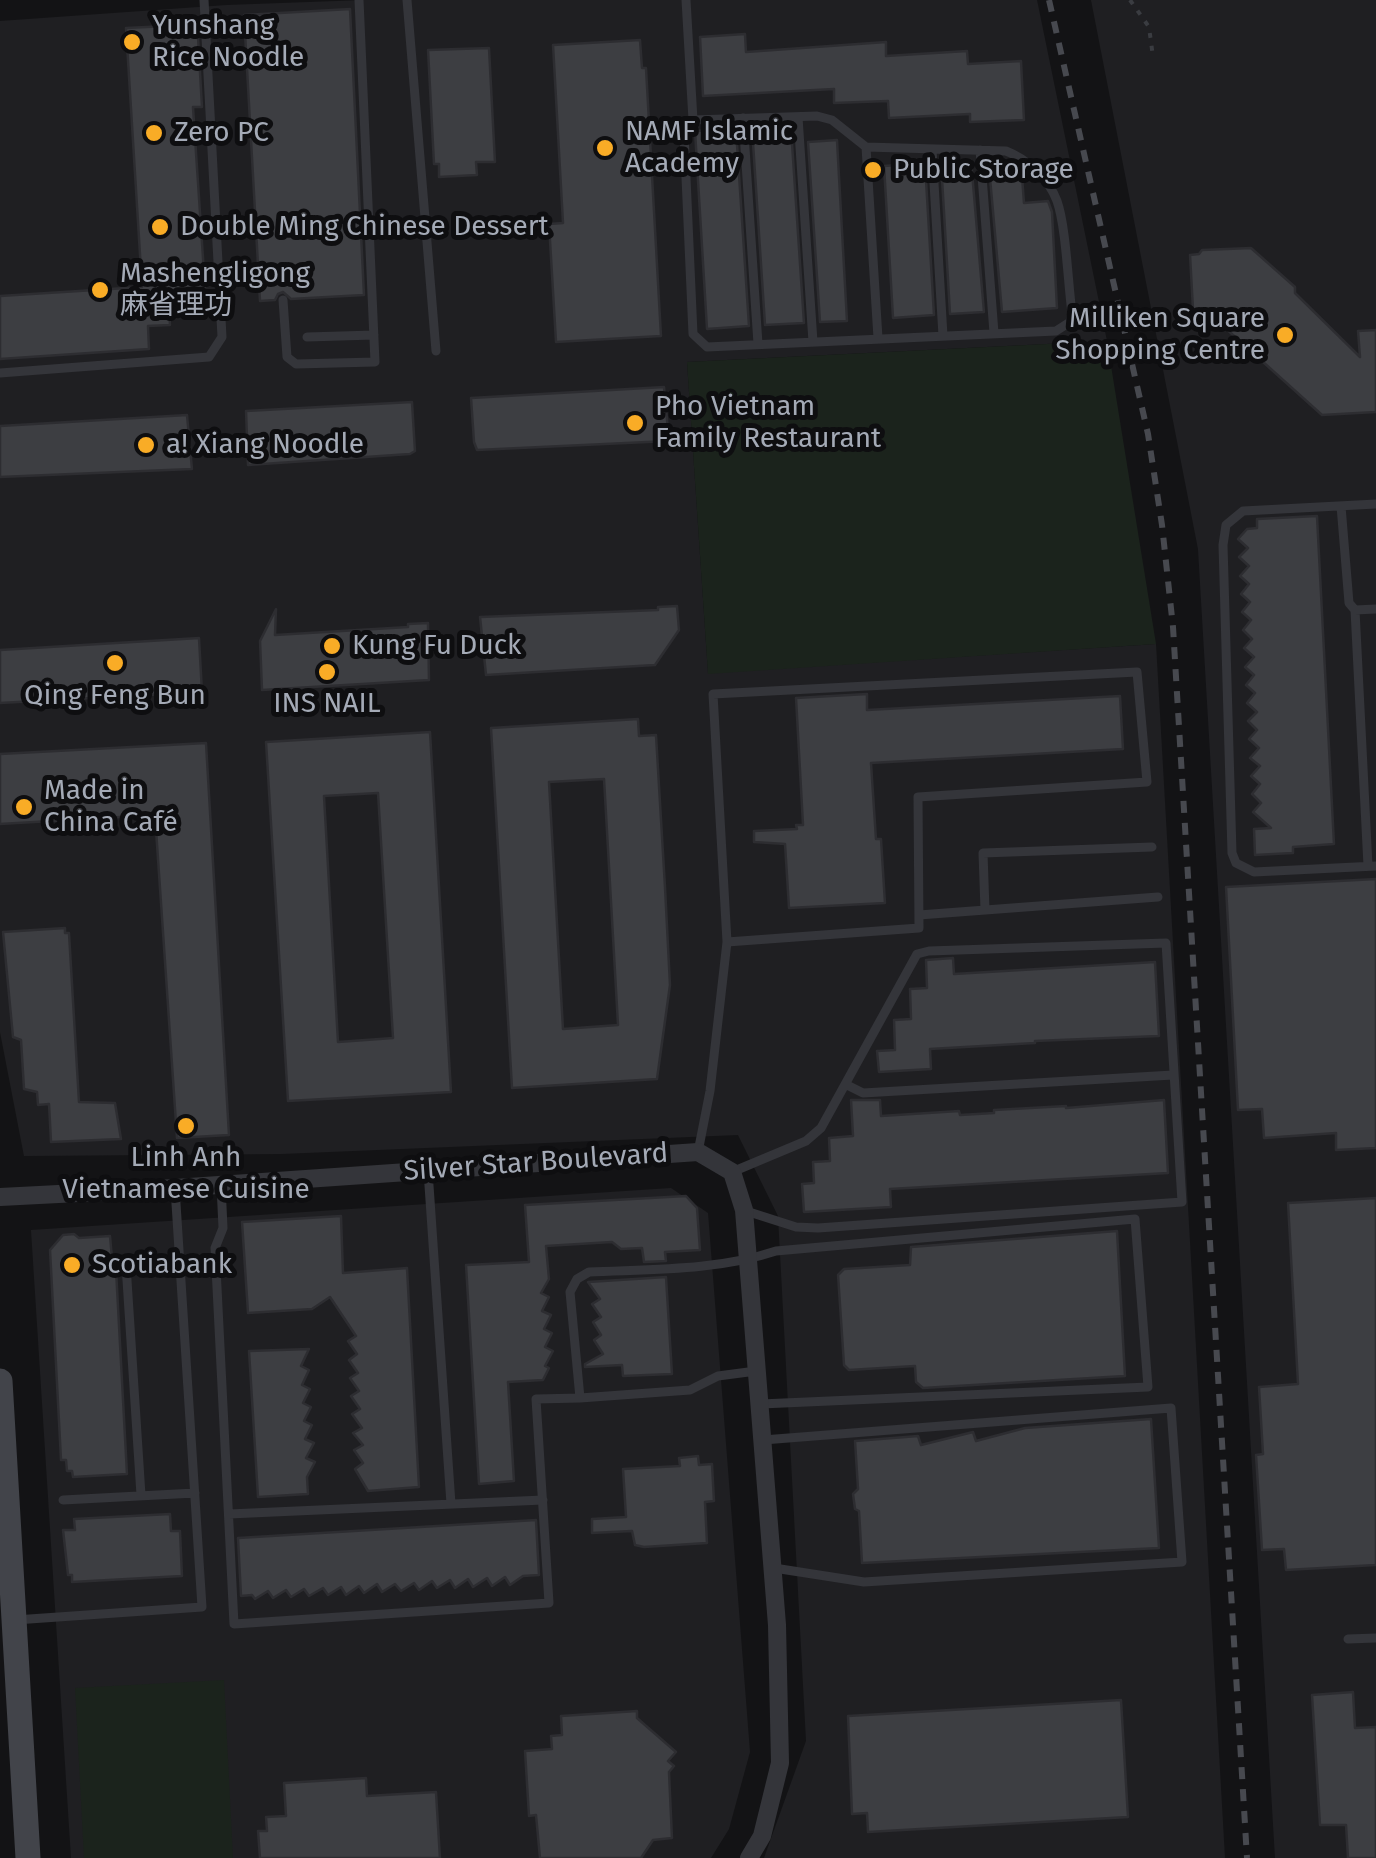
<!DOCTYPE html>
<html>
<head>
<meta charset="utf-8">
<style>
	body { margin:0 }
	canvas { display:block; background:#131315 }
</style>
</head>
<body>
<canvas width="1376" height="1858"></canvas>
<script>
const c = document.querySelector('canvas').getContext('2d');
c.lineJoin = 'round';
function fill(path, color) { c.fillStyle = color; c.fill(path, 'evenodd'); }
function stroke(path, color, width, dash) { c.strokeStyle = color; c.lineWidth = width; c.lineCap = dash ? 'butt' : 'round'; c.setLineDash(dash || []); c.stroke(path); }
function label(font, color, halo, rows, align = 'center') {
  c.font = font + ' "Fira Sans","Noto Sans SC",sans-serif'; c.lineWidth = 10; c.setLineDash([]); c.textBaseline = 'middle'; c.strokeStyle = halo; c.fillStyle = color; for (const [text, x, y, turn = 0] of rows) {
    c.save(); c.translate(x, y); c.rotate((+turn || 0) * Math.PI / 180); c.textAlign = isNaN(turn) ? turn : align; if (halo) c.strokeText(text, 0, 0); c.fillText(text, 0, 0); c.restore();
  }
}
fill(new Path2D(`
	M364,0H1037L1107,341L687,362L708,673L1156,644L1225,1858H764L806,1741L778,1216L738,1135L281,1154L24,1156L0,1032V21L227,5Z
	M1091,0H1376V1858H1275L1198,549Z
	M671,1188L708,1213L750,1752L729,1829L711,1858H71L31,1230Z`), '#1f1f22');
fill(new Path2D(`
	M1107,341L1156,644L708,674L687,362Z
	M224,1680L233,1858H84L75,1688Z`), '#1b231c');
const building = new Path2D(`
	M350,9L364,295L291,299L283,292L278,294L275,300L260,301L244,15Z
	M197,19L202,107H193L205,288L168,291L170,325L148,326L149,349L0,359V296L142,287L126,28L167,26V21Z
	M745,34L746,52L886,42V56L967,51L968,64L1021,61L1024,120L970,122V114L889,118L888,101L834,103V89L703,96L700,37Z
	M640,40L642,68H646L661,336L556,342L549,224L563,223L553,45Z
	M489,48L495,162H476L477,175L439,177V164H434L428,50Z
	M786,126L787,143H792L804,323L765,325L752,128Z
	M736,129L749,326L707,329L695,131Z
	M837,140L847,321L820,322L808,142Z
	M971,160L984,312L950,314L941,162Z
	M925,163L934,315L893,318L884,166Z
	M1022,176L1024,203L1048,201L1052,212L1057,308L1002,312L990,178Z
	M1251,248L1295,287V293L1360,357L1358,331L1376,330V412L1322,415L1223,326L1194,328L1190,255L1199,254L1202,250Z
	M664,387L669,441L477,450L474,442L471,398Z
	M412,402L415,451L410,454L248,465L246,411Z
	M187,415L192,469L0,477V426Z
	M1317,516L1334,844L1293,847V853L1255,855L1254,829L1271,828L1253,812L1261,803L1252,794L1260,784L1251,776L1260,766L1250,758L1259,748L1249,739L1257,730L1248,721L1257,712L1247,703L1255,693L1246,685L1254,675L1245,667L1254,657L1244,648L1252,639L1243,630L1251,620L1242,612L1250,602L1241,594L1249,584L1240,576L1249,566L1239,557L1248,548L1238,539L1247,529L1257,528V519Z
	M677,606L679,630L655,665L486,675L480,617L658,610V607Z
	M276,609L275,635L408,627V624L428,623L429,680L262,690L260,641Z
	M199,638L202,692L0,703V650Z
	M867,694V710L1120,696L1123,749L871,763L876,839H881L885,903L789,908L785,844L754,842V831L797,829L796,825H803L796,698Z
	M638,719L639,736L656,735L665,887L670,985L657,1079L512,1088L491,728ZM604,779L618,1025L563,1029L549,782Z
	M430,732L451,1092L288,1101L266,742ZM378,793L393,1038L338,1042L324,796Z
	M206,743L229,1135L177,1138L155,815L0,824V754Z
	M1376,879V1148L1336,1150V1133L1264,1138L1262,1109L1238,1110L1226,887Z
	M65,928V933H69L79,1102L115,1103L121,1139L51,1142L49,1104L38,1105L37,1092L24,1089L21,1040L13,1037L3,932Z
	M953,958L954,974L1155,962L1159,1036L1035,1041V1043L930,1049L931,1069L879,1072L877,1051L895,1050L894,1020L911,1019L910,989L927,988L926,960Z
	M851,1100H880L881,1116L959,1111L960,1115L994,1113V1110L1066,1106V1108L1164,1100L1168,1173L890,1189L891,1207L804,1212L802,1184L814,1183L813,1162L830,1161L829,1138L853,1136Z
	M686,1196L697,1208L700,1250L665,1252L666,1261L644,1262L642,1248L621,1249L612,1242L546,1246L549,1279L541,1293L549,1297L542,1311L551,1315L544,1329L552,1333L545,1347L553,1351L545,1366L549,1368L543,1380L508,1382L514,1481L479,1484L466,1265L529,1262L525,1205Z
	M1376,1198V1565L1286,1570L1284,1549L1262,1550L1256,1455L1263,1454L1259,1387L1298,1384L1288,1203Z
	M341,1216L343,1273L407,1268L419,1487L368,1491L355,1469L363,1463L354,1450L363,1445L353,1433L362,1428L352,1414L360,1409L351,1396L359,1391L350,1378L358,1373L349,1360L357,1354L348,1341L356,1336L330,1297L312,1309L248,1313L242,1222Z
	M1117,1231L1125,1376L923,1388L916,1382L915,1366L849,1370L844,1365L838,1275L844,1269L910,1265L911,1247Z
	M74,1234L79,1238L110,1236L113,1269H116L127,1474L73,1477L72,1471H67L66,1460H61L50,1250L63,1235Z
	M666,1277L672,1374L623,1376L622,1365L585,1367V1364L603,1354L594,1340L601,1335L593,1322L601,1317L592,1304L600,1299L588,1282Z
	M309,1349L301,1366L309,1370L302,1385L310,1389L303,1403L311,1407L304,1421L312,1425L305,1439L314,1443L306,1458L315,1462L307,1477L308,1494L258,1497L249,1351Z
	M1151,1419L1159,1548L862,1563L859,1511L855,1509L853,1494L858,1489L855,1441L918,1436L921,1445L973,1432L976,1441L1025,1428Z
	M698,1456L699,1465L712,1464L714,1501L705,1502L707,1543L644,1547L635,1545L632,1531L592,1533V1519L626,1517L623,1469L680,1466L679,1458Z
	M170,1514L171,1531H180L182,1576L72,1582V1575H68L63,1530H75L74,1519Z
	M536,1520L539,1575L523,1576L510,1585L505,1577L492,1586L487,1578L473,1587L468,1579L455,1588L450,1580L437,1588L432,1581L419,1590L414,1583L401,1591L395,1584L382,1592L377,1584L364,1593L359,1586L346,1595L341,1587L328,1595L323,1588L309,1596L304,1589L291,1597L286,1590L273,1598L268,1591L255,1599L252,1595L241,1596L238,1538Z
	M1353,1692L1355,1728L1376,1727V1858H1348L1346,1825H1320L1312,1695Z
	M1121,1700L1128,1817L868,1832L867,1813L852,1814L848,1716Z
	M637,1711V1718L676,1752L668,1761L674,1766L669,1772L672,1838L653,1840L641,1858H540L536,1815L529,1816L525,1751L552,1749L551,1736L562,1735L561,1716Z
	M366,1778L367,1796L436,1792L440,1858H260L258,1831H267L266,1817L286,1816L284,1783Z`);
fill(building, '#3d3e42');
stroke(building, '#2d2d31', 2.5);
stroke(new Path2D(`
	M1130,0L1149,27L1153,57`), '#3a3c41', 4, [5, 8]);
stroke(new Path2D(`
	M407,0L436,351
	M686,0L693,120L684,133L693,334L707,347L1056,331L1070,322L1072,313C1068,284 1066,226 1057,201C1049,179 1027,159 1006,151L866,147L832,120L817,116L693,120
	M798,117L813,342
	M743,118L758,344
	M866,147L878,338
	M932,149L943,336
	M980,150L994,333
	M283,300L287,357L296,364L375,362L359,0
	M307,337L374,335
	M0,373L209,357L222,337L204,0
	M1376,504L1243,511L1226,525L1223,545L1232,853L1236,863L1254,872L1376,866
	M1341,506L1349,603L1355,610L1376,609
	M1355,610L1368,866
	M985,910L983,853L1152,847
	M919,915L1158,897
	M847,1085L863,1093L1173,1075
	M698,1152L710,1091L727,942L919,928L918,797L1147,782L1137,672L713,694L727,942
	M428,1171L451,1504
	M732,1172L806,1141L821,1128L917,954L929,951L1166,943L1182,1202L818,1228L796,1227L746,1211
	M221,1185L223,1228L215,1248L234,1624L549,1603L536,1399L580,1398
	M756,1371L718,1376L690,1390L580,1398L570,1292L577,1279L589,1272C651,1269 716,1271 776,1251L1135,1219L1148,1387L761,1404
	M763,1440L1171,1408L1182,1562L864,1582L774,1568
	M141,1495L126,1265L180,1260
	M63,1500L195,1493
	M229,1514L543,1500
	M15,1620L202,1607L175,1188
	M1348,1639L1376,1638`), '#34353a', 9);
stroke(new Path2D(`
	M0,1197L175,1188L698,1152L732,1172L744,1210L777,1625L780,1763L762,1836L749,1858`), '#34353a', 18);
stroke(new Path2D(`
	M0,1381L28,1858`), '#42444a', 25);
stroke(new Path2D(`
	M1049,0L1148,434L1162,525L1173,627L1247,1858`), '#47494f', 6, [12, 10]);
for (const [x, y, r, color] of [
	[132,42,10,"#f9ac26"],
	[154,133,10,"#f9ac26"],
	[605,148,10,"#f9ac26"],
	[873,170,10,"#f9ac26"],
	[160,227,10,"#f9ac26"],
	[100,290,10,"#f9ac26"],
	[1285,335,10,"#f9ac26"],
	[635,423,10,"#f9ac26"],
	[146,445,10,"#f9ac26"],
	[332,646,10,"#f9ac26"],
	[115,663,10,"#f9ac26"],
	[327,672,10,"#f9ac26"],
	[24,807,10,"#f9ac26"],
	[186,1126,10,"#f9ac26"],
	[72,1265,10,"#f9ac26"]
]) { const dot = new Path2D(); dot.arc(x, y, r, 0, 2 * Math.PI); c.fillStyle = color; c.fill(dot); stroke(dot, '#0e0e10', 4); }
label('28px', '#a4aab6', '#0e0e10', [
	["Yunshang",152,26],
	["Rice Noodle",152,58],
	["NAMF Islamic",625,132],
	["Academy",625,164],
	["Zero PC",174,133],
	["Public Storage",893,170],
	["Double Ming Chinese Dessert",180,227],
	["Mashengligong",120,274],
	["麻省理功",120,306],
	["Milliken Square",1265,319,"right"],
	["Shopping Centre",1265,351,"right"],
	["Pho Vietnam",655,407],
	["Family Restaurant",655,439],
	["a! Xiang Noodle",166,445],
	["Kung Fu Duck",352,646],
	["Qing Feng Bun",115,696,"center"],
	["INS NAIL",327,704,"center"],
	["Made in",44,791],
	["China Café",44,823],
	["Linh Anh",186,1158,"center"],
	["Vietnamese Cuisine",186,1190,"center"],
	["Scotiabank",92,1265]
], 'left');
label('28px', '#a4aab6', '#0e0e10', [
	["Silver Star Boulevard",536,1163,-4]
]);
</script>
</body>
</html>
